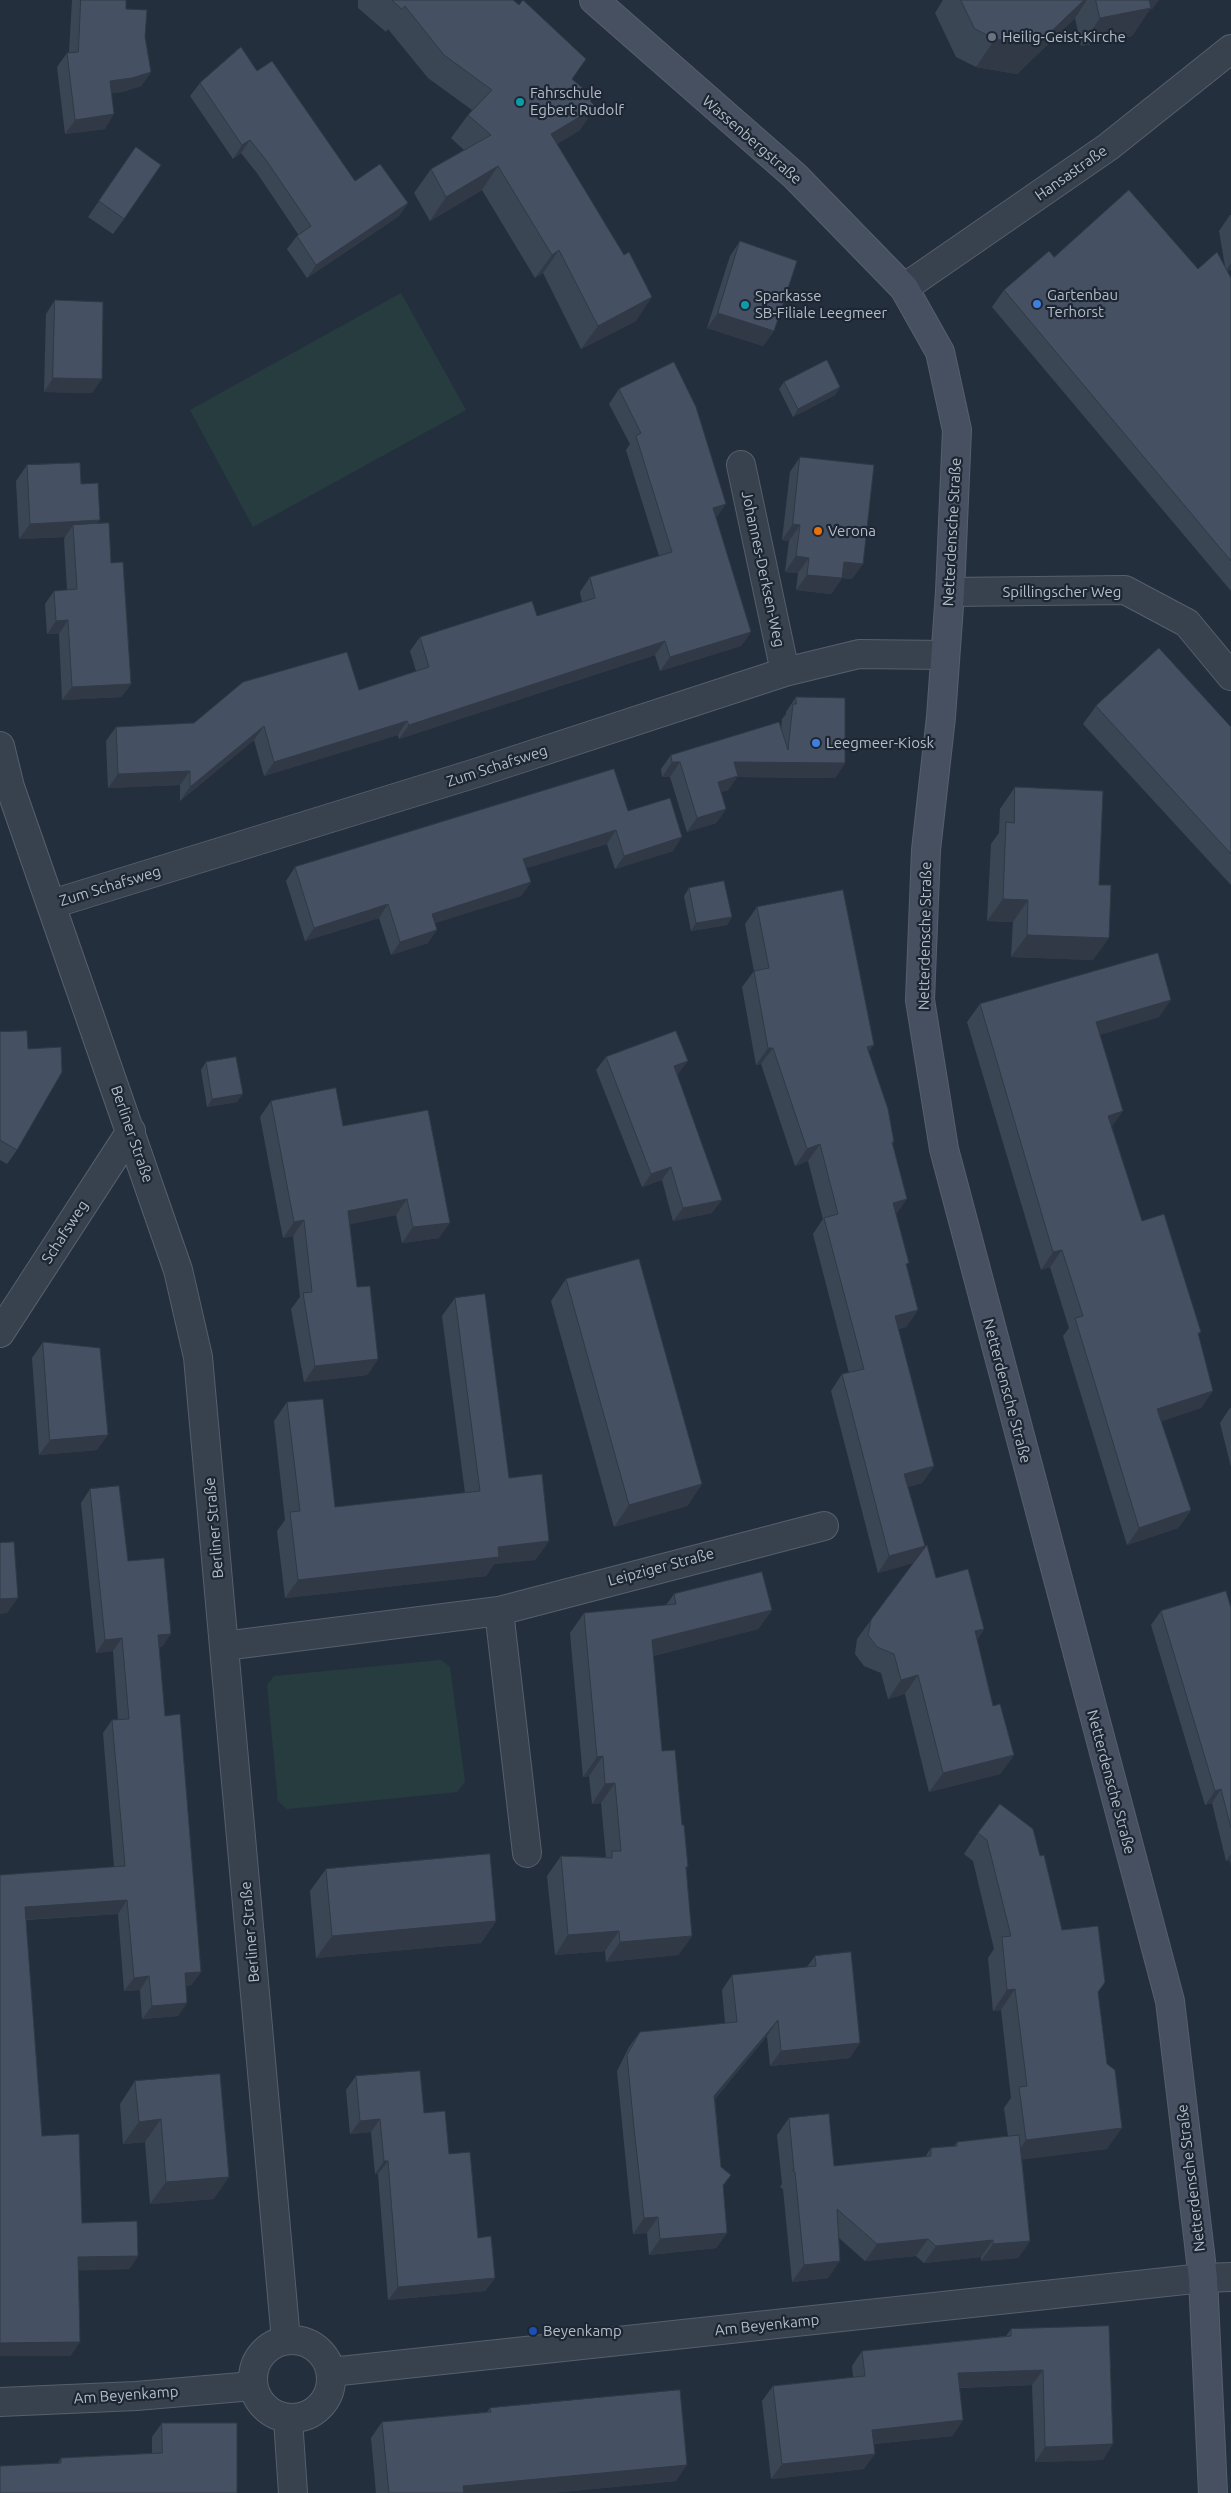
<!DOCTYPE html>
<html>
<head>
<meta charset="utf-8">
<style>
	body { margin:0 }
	canvas { display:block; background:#242f3e }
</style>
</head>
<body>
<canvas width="1231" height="2493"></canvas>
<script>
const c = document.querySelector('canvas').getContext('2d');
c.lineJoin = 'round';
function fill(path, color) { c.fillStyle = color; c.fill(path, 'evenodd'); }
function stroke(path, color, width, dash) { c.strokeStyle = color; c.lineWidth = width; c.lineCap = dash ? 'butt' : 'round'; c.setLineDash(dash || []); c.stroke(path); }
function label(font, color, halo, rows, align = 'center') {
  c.font = font + ' Ubuntu,sans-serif'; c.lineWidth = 4.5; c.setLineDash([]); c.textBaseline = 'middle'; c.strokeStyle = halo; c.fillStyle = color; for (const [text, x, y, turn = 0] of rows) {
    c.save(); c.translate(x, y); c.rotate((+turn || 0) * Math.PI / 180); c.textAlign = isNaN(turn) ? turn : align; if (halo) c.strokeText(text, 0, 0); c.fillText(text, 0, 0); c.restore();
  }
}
fill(new Path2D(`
	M401,293L466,410L253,527L190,410Z
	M441,1660L450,1667L465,1782L457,1792L287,1809L278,1801L267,1685L274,1676Z`), '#263c3f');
const street = new Path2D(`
	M904,288L1108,147L1231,49
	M741,465L785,672
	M950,592L1125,590L1187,623L1231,676
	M0,746L10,787L178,1270L198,1357L286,2340
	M52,904L476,773L785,672L859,654L945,655
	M0,1333L131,1131
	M499,1611L527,1853
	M224,1646L499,1611L824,1526
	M253 2379a39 39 0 1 1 78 0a39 39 0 1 1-78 0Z
	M331,2372L1203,2278L1231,2277
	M0,2402L136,2396L253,2386
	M288,2419L293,2493`);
const secondary = new Path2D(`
	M594,0L795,176L904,288L940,352L957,430L950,592L941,717L926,850L920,1000L944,1149L1170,2001L1203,2278L1213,2493`);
stroke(street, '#565f6c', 30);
stroke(secondary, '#565f6c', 30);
stroke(street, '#38414e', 28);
stroke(secondary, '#465061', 28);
fill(new Path2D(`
	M72,0H126V9L145,37L151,72L141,86L122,92L112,93L105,129L65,134L57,67L67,53L69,52Z
	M358,0H513L586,59L572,79L593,97L590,101L580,130L557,144L636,321L581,349L543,273L535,278L482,190L430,221L414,193L431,169L464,150L451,138L468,115L472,110L428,78L388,29L386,32L358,8Z
	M943,0H1159L1152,9H1150L1132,36L1081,46L1075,18L1017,74L976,67L956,57L935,13Z
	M257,71L355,181L408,203L399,216L307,278L287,249L297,236L298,234L257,173L241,153L233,159L190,96L200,83Z
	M136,147L124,219L113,234L88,217Z
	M1230,215H1231V270L1227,271L1231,278V591L992,307L1004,290L1054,257L1198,269L1225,266L1219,231Z
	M740,241L774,331L763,346L707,328L730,256Z
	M55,300L92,393L44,392L46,314Z
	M784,382L840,387L835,395L793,417L779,389Z
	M619,389L716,518L751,632L741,646L660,671L655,655L399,739L398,735L264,776L254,740L180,801V785L108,788L106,741L116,727L194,723L359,690L416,671L410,651L420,637L537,616L582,602L580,592L590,577L659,556L626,450L630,444L609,404Z
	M800,457L852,579L842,578L831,594L796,590L798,573L785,572L789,541L782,540L790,472Z
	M27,465L81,484L100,520L97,524L111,563L131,684L121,697L62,700L59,634H47L45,604L54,591L67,590L64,539L65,537L19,539L16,481Z
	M796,697L845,763L835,778L737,777L728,790L721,792L726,809L716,823L687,832L670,777H662L661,769L671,755L781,730L782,719L786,714V712Z
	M1096,706L1231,727V885L1083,724Z
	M1015,787L1099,885L1093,960L1011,957L1013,922L987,921L991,844L999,833L1000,809Z
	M628,811L673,851L615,869L607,844L526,868L531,882L521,896L435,923L428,943L391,955L379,918L305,941L286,881L295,867Z
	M689,888L732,917L727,925L691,931L684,896Z
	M757,907L869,1053L894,1142L892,1144L896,1214L907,1266L918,1310L906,1327L898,1329L934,1466L922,1483L908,1487L925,1546L913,1563L878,1573L831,1391L842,1374L849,1373L813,1234L823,1219L808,1161L795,1166L761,1064L756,1065L742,987L754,971L745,924Z
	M980,1004L1159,1017L1099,1035L1112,1127L1142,1221L1201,1332L1198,1335L1201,1408L1161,1421L1191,1510L1178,1528L1127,1545L1063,1336L1069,1328L1050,1267L1041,1270L967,1022Z
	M0,1032L17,1150L7,1164L0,1160Z
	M606,1057L678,1074L677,1075L712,1213L673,1221L662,1180L642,1187L596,1070Z
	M206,1062L237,1102L207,1107L201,1070Z
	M271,1101L343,1126L428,1110L439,1238L402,1243L396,1215L350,1224L357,1287L378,1359L367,1375L304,1382L291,1309L300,1297L293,1236L283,1238L260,1117Z
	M566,1279L702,1484L687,1506L614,1527L551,1301Z
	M455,1298L509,1478L549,1541L535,1560L494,1564L486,1576L285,1598L277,1531L285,1520L274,1421L287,1402L335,1507L465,1493L442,1316Z
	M43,1342L97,1450L39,1455L32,1358Z
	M1230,1408H1231V1467L1220,1423Z
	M90,1489L128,1561L162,1647H159L165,1716L201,1972L191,1985L186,1986L178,2016L142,2019L140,1990L124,1991L118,1914L26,1920L42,2136L82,2223L138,2256L129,2269L78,2270L80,2342L70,2356L0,1875L114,1867L103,1733L112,1720H118L113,1651L96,1653L81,1503Z
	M936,1578L984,1629L977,1640L993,1706L1014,1755L1000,1774L929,1792L905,1694L888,1699L881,1673L864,1666L855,1654L857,1639L871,1620Z
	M674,1594L772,1610L758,1629L653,1656L662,1751L686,1870L692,1936L678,1955L606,1962L605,1951L555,1955L547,1876L561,1856L606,1857L601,1803L592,1804L589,1776L583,1777L570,1633L584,1613L666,1605Z
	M1231,1608V1866L1230,1860L1226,1861L1212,1803L1205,1805L1151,1625L1161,1611Z
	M978,1833L1040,1856L1062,1930L1105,1982L1098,1992L1107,2149L1022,2159L1030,2241L1018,2258L981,2261V2257L924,2263L916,2256L865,2261L839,2238L828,2278L792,2282L783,2189L780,2187L782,2184L777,2135L789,2118L834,2166L925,2157L931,2148L954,2146L957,2142L1008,2136L1004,2108L1011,2098L1001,2010L993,2011L988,1958L994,1949L973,1861L964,1854Z
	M326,1869L496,1921L481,1943L316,1958L310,1891Z
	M815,1956L850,2058L770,2066L767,2036L715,2099L721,2167L731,2175L723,2186L727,2233L716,2248L649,2255L647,2233L633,2234L624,2143L617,2071L629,2047L640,2032L725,2023L722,1990L732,1975L807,1967Z
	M356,2076L424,2113L449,2154L478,2238L495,2278L485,2291L388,2300L378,2174H375L371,2132L350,2134L346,2090Z
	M135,2081L214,2199L150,2204L145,2142L123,2144L120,2104Z
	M1109,2326L1103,2460L1035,2462L1032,2385L959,2388L963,2420L952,2436L874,2444L864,2469L771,2479L762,2401L773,2386L853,2377L852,2366L862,2351L1006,2336L1011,2329Z
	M490,2408L676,2481L551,2493H376L371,2438L382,2422L487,2412Z
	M162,2423L237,2493L58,2463L61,2458L152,2453V2437Z`), '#3b4654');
fill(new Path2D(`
	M1084,0H1087L1075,18L1017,74L976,67L995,39Z
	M1137,0H1159L1152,9H1150L1132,36L1081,46L1100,18Z
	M151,72L141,86L122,92L101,95L110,81Z
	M593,97L579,117L596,107L580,130L534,158L551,134Z
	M114,114L105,129L65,134L75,120Z
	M250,140L241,153L233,159L242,145Z
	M498,166L482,190L430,221L446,197Z
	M408,203L399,216L307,278L316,265Z
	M559,250L543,273L535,278L552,255Z
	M1231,263V270L1226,271Z
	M652,297L636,321L581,349L598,326Z
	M718,313L774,331L763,346L707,328Z
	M53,378L102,379L92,393L44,392Z
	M840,387L835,395L793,417L798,409Z
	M726,504L716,518L713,508Z
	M100,520L90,535L73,525L65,537L19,539L30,524Z
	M793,524L800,525L789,541L782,540Z
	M796,556L809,558L798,573L785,572Z
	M844,562L863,564L852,579L833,577Z
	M807,575L842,578L831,594L796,590Z
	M68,620L59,634H47L56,621Z
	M751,632L741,646L660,671L670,657Z
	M665,641L655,655L399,739L409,725Z
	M131,684L121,697L62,700L72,687Z
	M407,721L398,735L264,776L274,762Z
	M264,726L254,740L180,801L190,787Z
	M672,762H680L670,777H662Z
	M734,762L845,763L835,778L737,777L728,790L708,796L718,782Z
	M190,771L180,785L108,788L118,774Z
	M726,809L716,823L687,832L697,818Z
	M616,830L607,844L514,872L523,859Z
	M682,837L673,851L615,869L624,856Z
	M531,882L521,896L423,927L432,914Z
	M1003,899L1028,900L1013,922L987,921Z
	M388,904L379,918L305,941L314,928Z
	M732,917L727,925L691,931L696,923Z
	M437,930L428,943L391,955L400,942Z
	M1027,935L1109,938L1093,960L1011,957Z
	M1171,1000L1159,1017L1084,1040L1096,1022Z
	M874,1045L862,1062L867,1047Z
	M768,1048H773L761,1064L756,1065Z
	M688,1061L678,1074L665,1080L674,1066Z
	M243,1094L237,1102L207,1107L212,1099Z
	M1123,1111L1111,1128L1108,1116Z
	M820,1144L808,1161L795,1166L807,1149Z
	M671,1167L662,1180L642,1187L651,1174Z
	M407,1199L396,1215L337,1227L348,1211Z
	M907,1199L895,1216L893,1203Z
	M722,1200L712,1213L673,1221L683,1208Z
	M304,1220L293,1236L283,1238L294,1222Z
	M450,1223L439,1238L402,1243L413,1227Z
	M1062,1250L1050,1267L1041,1270L1053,1252Z
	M918,1310L906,1327L883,1333L895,1316Z
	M378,1359L367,1375L304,1382L315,1366Z
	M1213,1391L1201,1408L1145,1427L1157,1409Z
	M108,1435L97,1450L39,1455L50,1440Z
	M934,1466L922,1483L893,1491L904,1474Z
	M702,1484L687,1506L614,1527L629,1505Z
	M1191,1510L1178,1528L1127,1545L1139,1528Z
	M549,1541L535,1560L494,1564L486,1576L285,1598L298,1580L498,1547Z
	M925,1546L913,1563L878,1573L889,1556Z
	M18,1598L7,1613L0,1614V1599Z
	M772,1610L758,1629L638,1660L652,1640Z
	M984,1629L971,1648L975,1631Z
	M171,1634L162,1647L149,1648L158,1635Z
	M122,1638L113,1651L96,1653L105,1640Z
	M918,1675L905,1694L888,1699L901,1680Z
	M1014,1755L1000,1774L929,1792L943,1773Z
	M603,1756L589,1776L583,1777L597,1757Z
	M615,1783L601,1803L592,1804L605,1784Z
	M1221,1789L1212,1803L1205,1805L1215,1791Z
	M1231,1854V1858L1230,1860L1226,1861Z
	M127,1900L118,1914L16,1920L25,1907Z
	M496,1921L481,1943L316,1958L332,1936Z
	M619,1931L605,1951L555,1955L568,1935Z
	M692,1936L678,1955L606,1962L620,1942Z
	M201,1972L191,1985L176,1987L185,1973Z
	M149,1976L140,1990L124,1991L134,1978Z
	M1015,1989L1001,2010L993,2011L1007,1990Z
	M187,2003L178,2016L142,2019L152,2006Z
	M778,2020L767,2036L704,2112L714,2096Z
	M860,2043L850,2058L770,2066L781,2051Z
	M161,2119L145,2142L123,2144L139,2122Z
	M380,2119L371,2132L350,2134L360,2121Z
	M1122,2128L1107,2149L1011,2161L1026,2140Z
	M384,2161H388L378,2174H375Z
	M229,2177L214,2199L150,2204L166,2182Z
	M658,2217L647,2233L633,2234L644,2218Z
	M727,2233L716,2248L649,2255L660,2239Z
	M928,2239L916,2256L865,2261L877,2244Z
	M993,2240L981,2257L924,2263L936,2246Z
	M1030,2241L1018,2258L981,2261L993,2244Z
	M138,2256L129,2269L68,2271L78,2257Z
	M840,2261L828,2278L792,2282L804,2265Z
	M495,2278L485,2291L388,2300L398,2287Z
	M80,2342L70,2356H0V2343Z
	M1043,2370L1032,2385L947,2388L958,2373Z
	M963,2420L952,2436L861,2445L872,2430Z
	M1113,2444L1103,2460L1035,2462L1045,2447Z
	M875,2454L864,2469L771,2479L782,2464Z
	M687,2465L676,2481L551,2493H459L463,2486Z`), '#303945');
const building = new Path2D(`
	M81,0H126V9L147,10L145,37L151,72L132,78L110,81L114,114L75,120L67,53L78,52Z
	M392,0H513L519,5L523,0L586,59L572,79L593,97L590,101L596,107L551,134L624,255L629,252L652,297L598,326L559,250L552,255L498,166L446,197L431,169L491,135L468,115L492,90L444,55L405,6L402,9Z
	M961,0H1084L1036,46L995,39L975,29Z
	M1096,0H1149L1151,8L1100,18Z
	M241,47L257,71L272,61L355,181L380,164L408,203L316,265L297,236L311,226L266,160L250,140L242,145L200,83Z
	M136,147L161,165L124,219L99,201Z
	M1129,190L1198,269L1217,252L1231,278V561L1004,290L1049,251L1054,257Z
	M740,241L797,261L774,331L718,313Z
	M55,300L103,302L102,379L53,378Z
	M827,360L840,387L798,409L784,382Z
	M674,362L696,407L726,504L713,508L751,632L670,657L665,641L409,725L407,721L274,762L264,726L190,787V771L118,774L116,727L194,723L243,682L347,652L359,690L429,667L420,637L532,601L537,616L595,598L590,577L672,552L636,436L641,433L619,389Z
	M800,457L874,465L863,564L844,562L842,578L807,575L809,558L796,556L800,525L793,524Z
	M80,463L81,484L98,483L100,520L30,524L27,465Z
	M109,523L111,563L123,562L131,684L72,687L68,620L56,621L54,591L77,589L73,525Z
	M1159,648L1231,727V854L1096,706Z
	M796,697L845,698V763L734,762L738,776L718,782L726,809L697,818L680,762H672L671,755L779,722L788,750L793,704H796Z
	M614,769L628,811L670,798L682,837L624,856L616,830L523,859L531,882L432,914L437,930L400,942L388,904L314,928L295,867Z
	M1015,787L1103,791L1099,885H1111L1109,938L1027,935L1028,900L1003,899L1006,822L1014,823Z
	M724,881L732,917L696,923L689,888Z
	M843,890L874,1045L867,1047L888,1109L894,1142H892L907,1199L893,1203L909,1263L906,1264L918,1310L895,1316L934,1466L904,1474L925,1546L889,1556L842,1374L864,1369L824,1218L838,1214L820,1144L807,1149L773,1048H768L754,971L769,968L757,907Z
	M1158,953L1171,1000L1096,1022L1123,1111L1108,1116L1142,1221L1164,1214L1201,1332L1198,1333L1213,1391L1157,1409L1191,1510L1139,1528L1075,1318L1083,1316L1062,1250L1053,1252L980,1004Z
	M27,1031L28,1049L61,1047L62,1072L17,1150L0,1140V1032Z
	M676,1031L688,1061L674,1066L722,1200L683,1208L671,1167L651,1174L606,1057Z
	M236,1057L243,1094L212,1099L206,1062Z
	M336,1088L343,1126L428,1110L450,1223L413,1227L407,1199L348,1211L357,1287L370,1286L378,1359L315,1366L303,1293L312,1292L304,1220L294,1222L271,1101Z
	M639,1259L702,1484L629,1505L566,1279Z
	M485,1294L509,1478L542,1474L549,1541L498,1547L499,1557L298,1580L290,1512L300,1511L287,1402L323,1399L335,1507L480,1491L455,1298Z
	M43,1342L100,1348L108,1435L50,1440Z
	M119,1486L128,1561L164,1558L171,1634L158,1635L165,1716L180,1714L201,1972L185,1973L187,2003L152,2006L149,1976L134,1978L127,1900L25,1907L42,2136L79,2134L82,2223L137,2221L138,2256L78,2257L80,2342L0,2343V1875L125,1866L112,1720L129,1719L122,1638L105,1640L90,1489Z
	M14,1542L18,1598L0,1599V1543Z
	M927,1545L936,1578L968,1569L984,1629L975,1631L993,1706L1000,1704L1014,1755L943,1773L918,1675L901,1680L894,1654L877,1647L868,1635L871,1620Z
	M762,1572L772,1610L652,1640L662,1751L675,1750L682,1825H684L688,1867H686L692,1936L620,1942L619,1931L568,1935L561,1856L612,1858V1851H621L615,1783L605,1784L603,1756L597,1757L584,1613L676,1604L674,1594Z
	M1226,1591L1231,1608V1828L1221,1789L1215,1791L1161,1611Z
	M1000,1804L1033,1829L1040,1856L1044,1855L1062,1930L1098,1926L1105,1982L1098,1992L1107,2064L1115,2070L1122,2128L1026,2140L1019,2087L1027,2086L1015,1989L1007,1990L1002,1937L1011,1936L987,1840L978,1833Z
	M490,1854L496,1921L332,1936L326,1869Z
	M851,1952L860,2043L781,2051L778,2020L714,2096L721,2167L731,2175L723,2185L727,2233L660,2239L658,2217L644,2218L634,2128L627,2055L640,2032L737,2022L732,1975L816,1966L815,1956Z
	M420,2071L424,2113L445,2111L449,2154L470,2152L478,2238L491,2236L495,2278L398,2287L388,2161H384L380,2119L360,2121L356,2076Z
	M220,2074L229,2177L166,2182L161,2119L139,2122L135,2081Z
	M829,2114L834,2166L931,2156V2148L957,2146V2142L1019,2135L1030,2241L993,2244V2240L936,2246L928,2239L877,2244L837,2209L840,2261L804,2265L795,2172L792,2170H794L789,2118Z
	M1109,2326L1113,2444L1045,2447L1043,2370L958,2373L963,2420L872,2430L875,2454L782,2464L773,2386L865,2376L862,2351L1011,2336V2329Z
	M680,2390L687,2465L463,2486L464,2493H389L382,2422L491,2412L490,2408Z
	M162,2423H237V2493H0V2466L61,2463V2458L162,2453Z`);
fill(building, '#455162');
stroke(building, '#303945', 1);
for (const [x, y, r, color] of [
	[992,37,5,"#6b7280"],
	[520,102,5,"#0f9aa8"],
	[1037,304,5,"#3f7fe0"],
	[745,305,5,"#0f9aa8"],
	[818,531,5,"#e8710a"],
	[816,743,5,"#3f7fe0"],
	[533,2331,5,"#1a4fb4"]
]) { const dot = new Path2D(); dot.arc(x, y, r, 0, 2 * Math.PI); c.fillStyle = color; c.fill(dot); stroke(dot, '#1d2633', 2); }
label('15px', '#b4bcc9', '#1d2633', [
	["Heilig-Geist-Kirche",1002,37],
	["Fahrschule",530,93],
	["Egbert Rudolf",530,110],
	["Gartenbau",1047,295],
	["Terhorst",1047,312],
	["Sparkasse",755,296],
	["SB-Filiale Leegmeer",755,313],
	["Verona",828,531],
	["Leegmeer-Kiosk",826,743],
	["Beyenkamp",543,2331]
], 'left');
label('15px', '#b4bcc9', '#1d2633', [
	["Wassenbergstraße",752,140,41],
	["Hansastraße",1071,173,-35],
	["Netterdensche Straße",952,532,-87],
	["Johannes-Derksen-Weg",763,569,78],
	["Spillingscher Weg",1062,592],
	["Zum Schafsweg",497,766,-18],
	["Zum Schafsweg",110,886,-17],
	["Netterdensche Straße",925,936,-89],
	["Berliner Straße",132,1134,71],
	["Schafsweg",65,1232,-57],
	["Netterdensche Straße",1007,1391,75],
	["Berliner Straße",214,1528,-95],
	["Leipziger Straße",661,1567,-15],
	["Netterdensche Straße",1111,1782,75],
	["Berliner Straße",250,1932,-95],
	["Netterdensche Straße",1191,2178,-97],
	["Am Beyenkamp",767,2325,-6],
	["Am Beyenkamp",126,2395,-4]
]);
</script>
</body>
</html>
